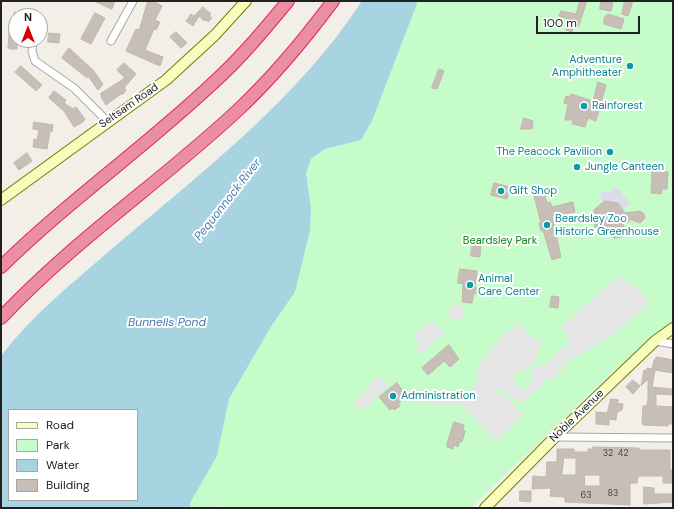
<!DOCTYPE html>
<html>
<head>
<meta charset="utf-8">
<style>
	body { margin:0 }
	#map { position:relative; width:674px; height:509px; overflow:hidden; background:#f2efe8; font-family:"DM Sans",sans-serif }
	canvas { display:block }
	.frame { position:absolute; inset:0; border:2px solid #212121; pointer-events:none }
	.legend { position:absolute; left:8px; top:409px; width:130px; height:92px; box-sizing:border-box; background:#fff; border:1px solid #a6a6a6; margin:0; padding:5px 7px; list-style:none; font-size:12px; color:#212121 }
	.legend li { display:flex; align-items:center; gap:8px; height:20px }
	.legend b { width:20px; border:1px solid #a6a6a6 }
	.north { position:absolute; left:8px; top:8px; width:40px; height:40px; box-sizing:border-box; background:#fff; border:1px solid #a6a6a6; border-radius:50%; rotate:0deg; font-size:11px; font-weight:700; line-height:16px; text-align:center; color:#212121 }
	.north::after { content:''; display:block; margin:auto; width:14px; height:18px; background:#d30000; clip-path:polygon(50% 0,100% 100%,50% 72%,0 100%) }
	.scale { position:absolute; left:536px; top:16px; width:104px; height:18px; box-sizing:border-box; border:2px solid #212121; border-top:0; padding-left:5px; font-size:12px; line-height:14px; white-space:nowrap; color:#212121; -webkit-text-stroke:3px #fff; paint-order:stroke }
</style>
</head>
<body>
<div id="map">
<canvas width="674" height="509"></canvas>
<div class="frame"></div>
<ul class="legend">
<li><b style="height:5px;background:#f8fcbc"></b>Road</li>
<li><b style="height:11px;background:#c6fbca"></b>Park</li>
<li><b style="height:11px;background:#a8d3e0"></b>Water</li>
<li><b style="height:11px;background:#c7beb7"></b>Building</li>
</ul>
<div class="north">N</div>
<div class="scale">100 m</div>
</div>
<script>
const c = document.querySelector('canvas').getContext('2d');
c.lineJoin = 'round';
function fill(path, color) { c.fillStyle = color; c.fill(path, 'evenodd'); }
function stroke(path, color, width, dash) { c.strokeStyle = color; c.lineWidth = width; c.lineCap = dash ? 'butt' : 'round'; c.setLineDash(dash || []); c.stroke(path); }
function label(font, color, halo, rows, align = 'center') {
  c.font = font + ' "DM Sans",sans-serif'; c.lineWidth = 4; c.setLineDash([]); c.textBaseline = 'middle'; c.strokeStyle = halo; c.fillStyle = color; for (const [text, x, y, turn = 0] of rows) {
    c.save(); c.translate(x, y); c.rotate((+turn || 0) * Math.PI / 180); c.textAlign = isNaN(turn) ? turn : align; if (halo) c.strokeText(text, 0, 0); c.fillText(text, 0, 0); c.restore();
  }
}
fill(new Path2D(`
	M418,1H673V321L613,371L471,508H227L216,506L214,508H190V503L217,456L229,399L270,328L295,292L311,208L306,173L311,159L325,149L361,140L372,121Z`), '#c6fbca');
fill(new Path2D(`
	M621,278L646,296L647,305L609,338L569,360L560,373L549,382L545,378L542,386L521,403L508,396L504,390H496V394L502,392L523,415L496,441L460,403L443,405L428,403L417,395L420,390L429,397L442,399L458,397L470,391L477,382V367L504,334L514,327L523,325V332H527L534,339L541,338V343L536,359L526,370L518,372L513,378L519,388L525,390L532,382L530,373L536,364L543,367L559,350L567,346L569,337L561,327L615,279Z
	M450,305L465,307L463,318L451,321L449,313Z
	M432,321L445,332L421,354L417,350L419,345L413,334Z
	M377,376L390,384L364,409L353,404Z`), '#e5e5e5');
fill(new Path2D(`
	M614,187L622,191V194L630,202L629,205L623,208L618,203L612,201L603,202L599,193L612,191Z`), '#dcdce8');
fill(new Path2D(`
	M362,1H418L372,121L361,140L325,149L311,159L306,173L311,208L310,230L295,292L270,328L229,399L217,456L190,503V508H1V356C33,314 75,281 114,247C202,172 298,99 362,1ZM9,410H137V500H9Z`), '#a8d3e0');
const building = new Path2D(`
	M94,1H115L112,9Z
	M148,1H153L162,6L155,20L160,22L156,30L154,29L145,50L163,57L160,66L126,51L136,29L139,30Z
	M580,1H587L578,28L573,27L572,32L566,30L569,19L559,16L561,11L576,14Z
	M625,1H633L628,16L622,14Z
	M601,2L613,3L611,11L600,9Z
	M203,7L211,14L209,16L212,18L208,22L206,20L204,21L199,16L193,26L186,21L191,14L194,16Z
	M15,12H16V37L15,35L13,39L17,40V49H11L8,48L9,33Z
	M95,13L105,18L91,44L81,39Z
	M608,14L624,19L621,29L604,24V18Z
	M176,32L187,43L181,48L170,37Z
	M49,33L60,34L59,43L48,42Z
	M69,48L93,70L103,84L98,90L88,76L87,78L62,58Z
	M124,63L136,74L124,88L126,90L123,94H121L106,105L101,97L102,96L100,94L125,78L117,70Z
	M21,66L42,85L36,91L15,72Z
	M439,69L444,71L437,89L432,88Z
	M598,82L606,85L596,121L588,118L585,127L572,124L573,120H565L568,104L564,103L566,96L570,97L571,94L593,101Z
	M54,91L66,100L64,103L73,109L76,107L85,119L83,122L74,127L64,111L49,98Z
	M524,118L533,121L532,129H521Z
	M34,122L53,125L52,132L50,131L47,149L33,147L34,139L37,140L39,130L33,129Z
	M27,153L32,161L19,170L14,163Z
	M653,171L668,172L667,189H662L661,194L651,193L652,179L651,177Z
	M494,183L510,187L507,199L491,195Z
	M543,189L547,203L550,202L552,207L573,202L575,212L552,216L561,257L552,260L543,230L541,231L539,223H541L533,192Z
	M605,201L618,203L625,213L640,211L644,214L645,218L640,223L629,219V222H622L628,235L622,237L614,238L613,234L600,232L595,227L592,214L595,209Z
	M472,243L481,244L480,257L471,256Z
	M460,269L477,271L475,288H477L476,294L474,293L472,303L462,302L463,284L458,283Z
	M552,296L559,297L558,308L550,307Z
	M449,345L459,359L450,367L444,361L428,375L422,368Z
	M657,357L673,360V373L655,370L652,387L673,389V395L656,394V406L673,407V424H668V426L643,425L642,422L643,406H647L648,398V379L641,386L644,370L646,371L647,368L652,369L654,360Z
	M633,380L640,386L633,394L626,387Z
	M397,383L407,396L398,404L400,406L394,410L392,408L390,410L379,397Z
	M611,399L619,400L616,403L623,404L622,410L617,412L616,420L609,419V425L596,424V412L607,413Z
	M454,422L464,425L463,431H465L462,442L460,441L458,447L454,445L453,449L447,447V444Z
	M593,447L639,448V450H670V470H673V483H663V476H638L637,483H630V505L565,502V497L550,496L551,488L532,489L533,476L546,477L547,462H557V449H574V452H588V449H593ZM564,458H576V475H562ZM585,475H600V486H585Z
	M644,487L654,488V494H673V502L644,504Z
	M520,491H531V502L520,501Z`);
fill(building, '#c7beb7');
stroke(building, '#c4b5aa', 1);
const minor = new Path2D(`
	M33,40L32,51L35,61L74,88L107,121
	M111,41L133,1
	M655,341L673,344
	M555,437L673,438`);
const secondary = new Path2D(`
	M1,200L166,80L215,35L246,1
	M485,508L555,437L655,341L673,328`);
const motorway = new Path2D(`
	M1,267C67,202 144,148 212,84C240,59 264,30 288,1
	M1,318C73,241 161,182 238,110C273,77 304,40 333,1`);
stroke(minor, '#a8a8a8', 9);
stroke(secondary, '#727f02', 12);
stroke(motorway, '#e12465', 14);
stroke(minor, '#fff', 7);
stroke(secondary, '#f8fcbc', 10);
stroke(motorway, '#ea8fa0', 12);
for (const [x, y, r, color] of [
	[630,66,4,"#0f9aa8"],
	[584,106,4,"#0f9aa8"],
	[610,152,4,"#0f9aa8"],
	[577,167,4,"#0f9aa8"],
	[501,191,4,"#0f9aa8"],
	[547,225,4,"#0f9aa8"],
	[470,285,4,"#0f9aa8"],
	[393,396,4,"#0f9aa8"]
]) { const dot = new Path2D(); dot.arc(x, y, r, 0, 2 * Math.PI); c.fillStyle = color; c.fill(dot); stroke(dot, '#fff', 1.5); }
label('9px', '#4a4846', null, [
	["32",608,454],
	["42",623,454],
	["83",613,494],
	["63",586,496]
]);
label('11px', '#0d838f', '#fff', [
	["Adventure",622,60,"right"],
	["Amphitheater",622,73,"right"],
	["Rainforest",592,106],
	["The Peacock Pavilion",602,152,"right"],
	["Jungle Canteen",585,167],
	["Gift Shop",509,191],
	["Beardsley Zoo",555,219],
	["Historic Greenhouse",555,232],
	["Animal",478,279],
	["Care Center",478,292],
	["Administration",401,396]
], 'left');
label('11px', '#212121', '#fff', [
	["Seltsam Road",129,106,-35],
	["Noble Avenue",577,416,-44]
]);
label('11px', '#098613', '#fff', [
	["Beardsley Park",500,241]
]);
label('italic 12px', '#467aad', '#fff', [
	["Pequonnock River",228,200,-52],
	["Bunnells Pond",167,323]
]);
</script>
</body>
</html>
